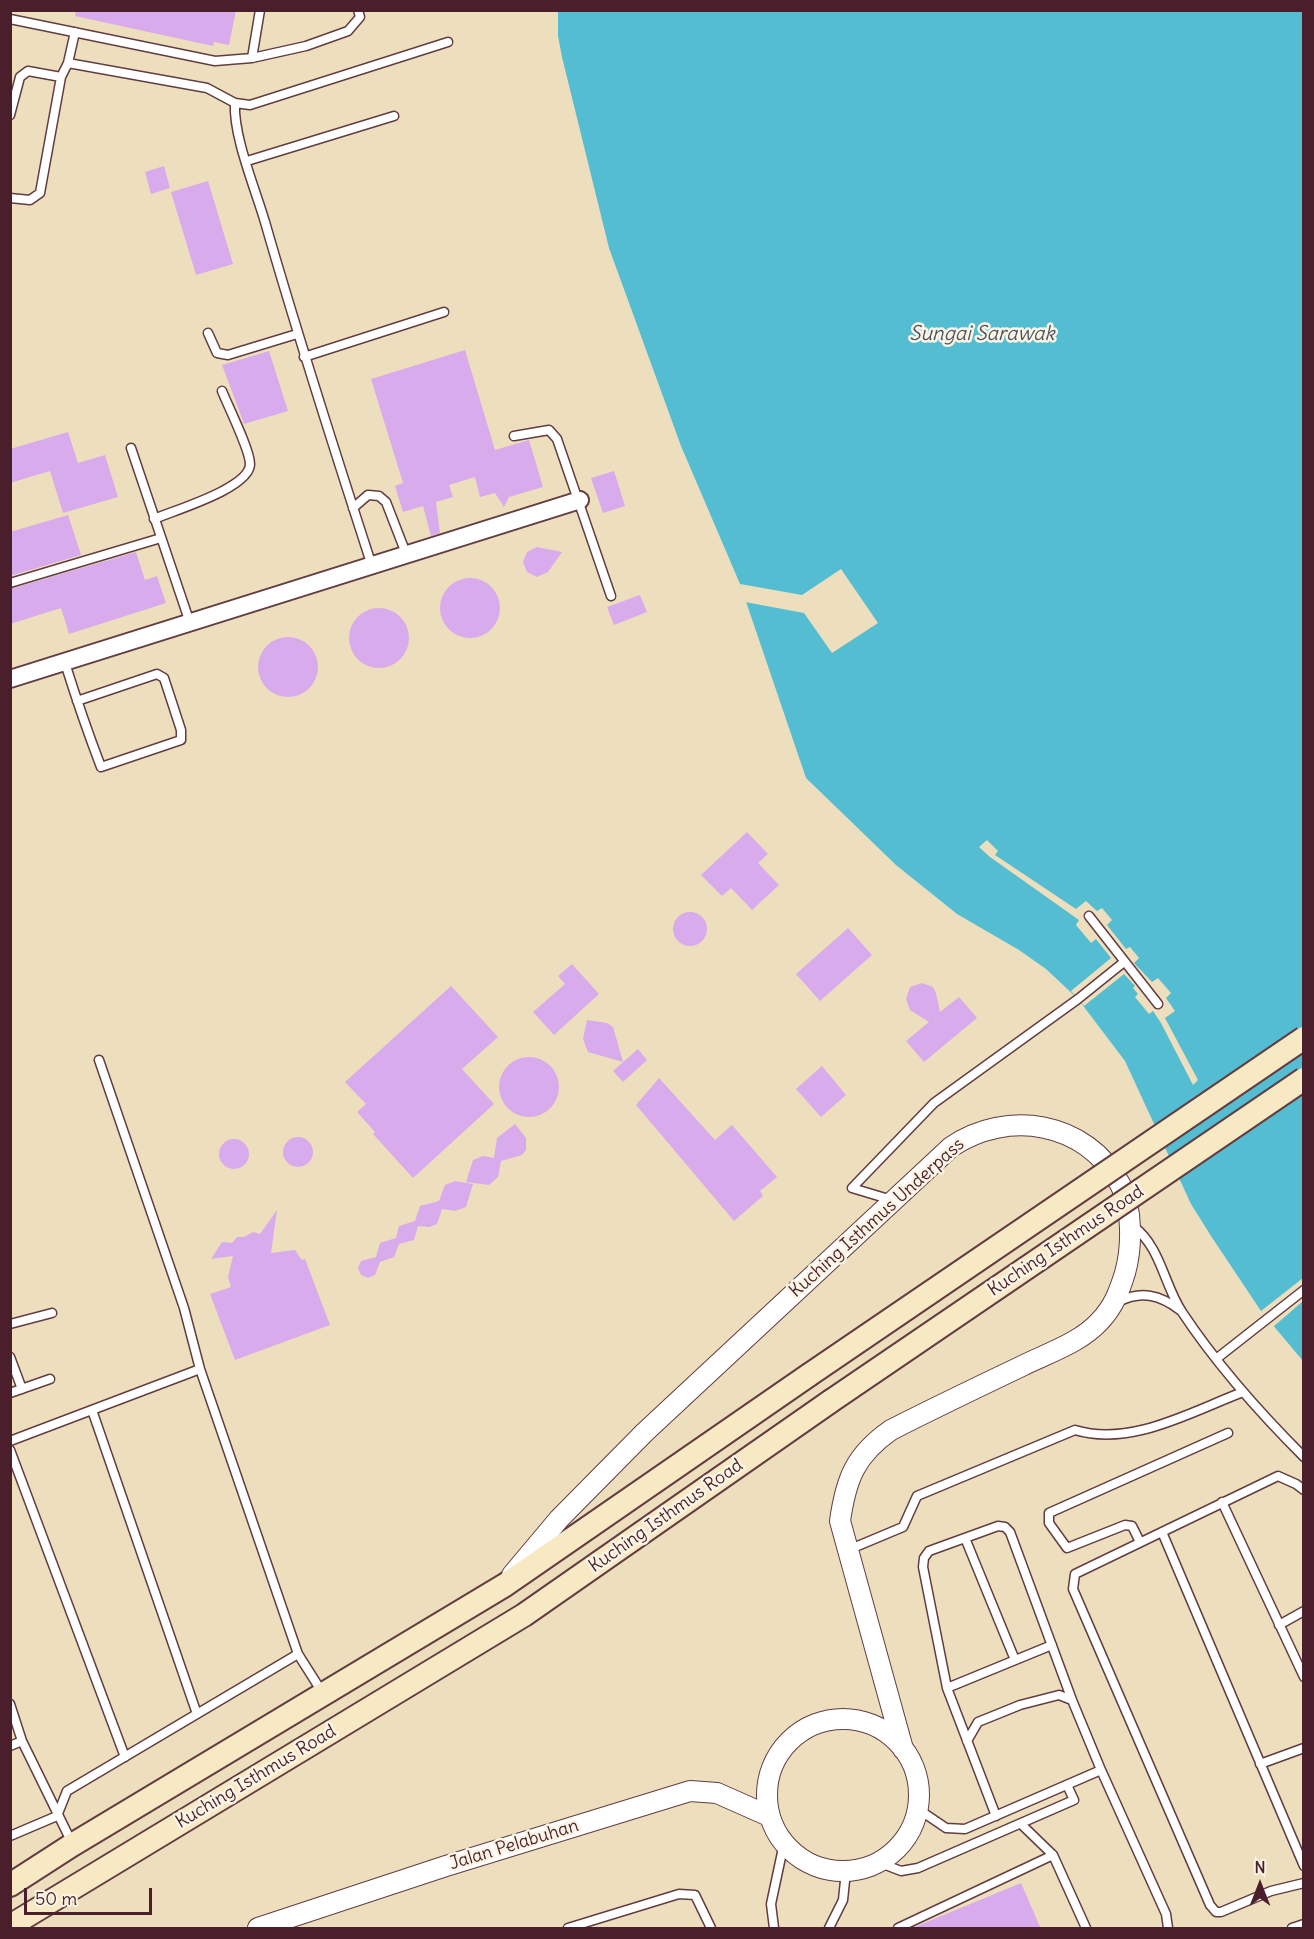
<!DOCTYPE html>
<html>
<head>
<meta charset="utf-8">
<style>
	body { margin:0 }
	#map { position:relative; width:1314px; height:1939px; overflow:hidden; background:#eddfbe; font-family:Delius,sans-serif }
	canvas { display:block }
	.frame { position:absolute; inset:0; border:12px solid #4a1f2b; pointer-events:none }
	.north { position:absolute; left:1230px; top:1855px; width:60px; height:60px; -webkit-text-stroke:4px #fcf5e5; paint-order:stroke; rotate:0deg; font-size:16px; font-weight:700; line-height:24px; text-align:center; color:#4a1f2b }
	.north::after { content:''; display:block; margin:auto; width:21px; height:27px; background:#4a1f2b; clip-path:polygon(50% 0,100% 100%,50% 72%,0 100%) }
	.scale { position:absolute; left:24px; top:1888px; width:128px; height:27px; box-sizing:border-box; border:3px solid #4a1f2b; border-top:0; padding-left:8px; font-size:18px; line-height:21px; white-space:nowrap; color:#4a1f2b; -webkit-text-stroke:4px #fcf5e5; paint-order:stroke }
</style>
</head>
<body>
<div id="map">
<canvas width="1314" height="1939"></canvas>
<div class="frame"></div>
<div class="north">N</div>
<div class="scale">50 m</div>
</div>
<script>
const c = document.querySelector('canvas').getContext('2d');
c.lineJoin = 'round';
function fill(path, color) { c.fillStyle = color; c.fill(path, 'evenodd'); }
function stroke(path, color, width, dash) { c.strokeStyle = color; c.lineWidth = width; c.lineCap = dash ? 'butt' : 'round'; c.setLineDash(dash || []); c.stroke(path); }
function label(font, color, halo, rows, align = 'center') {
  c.font = font + ' Delius,sans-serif'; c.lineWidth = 5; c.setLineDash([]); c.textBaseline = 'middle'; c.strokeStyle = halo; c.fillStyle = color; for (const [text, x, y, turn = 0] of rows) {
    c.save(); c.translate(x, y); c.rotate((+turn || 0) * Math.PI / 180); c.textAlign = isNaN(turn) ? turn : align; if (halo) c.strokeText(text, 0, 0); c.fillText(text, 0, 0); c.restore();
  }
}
fill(new Path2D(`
	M558,10L1303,11V1361L1261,1311L1211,1236L1191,1204L1125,1061L1078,999L1046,969L1019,950L957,914L896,865L806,778L740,584L681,446L609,248L562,57L558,36Z`), '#54bdd1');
fill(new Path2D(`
	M841,569L878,623L832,653L804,613L745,602L740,584L802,595Z
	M987,840L998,851L995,855L1076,909L1086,901L1097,911L1102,908L1112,920L1107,925L1126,949L1130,947L1139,958L1134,963L1152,982L1158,978L1171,993L1166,998L1175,1011L1165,1018L1198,1080L1193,1085L1161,1023L1153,1011L1149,1014L1135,997L1138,994L1133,988L1135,986L1124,974L1084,1006L1071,991L1111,958L1096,939L1091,943L1076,925L1079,920L990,857L979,847Z
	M1303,1278V1301L1273,1327L1261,1311Z`), '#eddfbe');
fill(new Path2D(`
	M76,10H236L229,45L214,42L213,46L75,16Z
	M164,166L170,188L151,194L145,172Z
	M208,181L233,264L196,275L171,192Z
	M465,350L495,450L529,440L543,487L509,497L504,507L495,493L480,497L475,477L449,485L453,497L436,502L440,533L431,536L423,506L403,512L395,486L403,483L371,379Z
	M269,351L288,411L244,424L222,365Z
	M68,432L78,463L105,455L118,497L63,513L50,471L10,483V449Z
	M614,471L625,506L603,513L591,478Z
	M68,515L81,555L10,576V532Z
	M537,547L562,552L548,572L537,577L527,572L523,562L527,552Z
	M136,552L145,580L157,576L166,603L69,634L61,608L10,624V589Z
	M440 608a30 30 0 1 1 60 0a30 30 0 1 1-60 0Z
	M640,595L647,612L614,625L607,607Z
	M349 638a30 30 0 1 1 60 0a30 30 0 1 1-60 0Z
	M258 667a30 30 0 1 1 60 0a30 30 0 1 1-60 0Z
	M747,832L768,854L758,863L779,885L752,910L731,888L722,896L701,875Z
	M673 929a17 17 0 1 1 34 0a17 17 0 1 1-34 0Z
	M848,928L872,955L820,1001L796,974Z
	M572,964L599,994L554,1035L533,1012L565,984L558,976Z
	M922,983L933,987L936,993L940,1012L959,997L977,1018L924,1062L906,1041L929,1022L910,1010L906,999L910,987Z
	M451,986L498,1037L462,1069L494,1104L413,1178L373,1134L375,1132L357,1112L366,1104L345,1082Z
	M587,1020L607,1023L613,1027L623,1062L588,1052L583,1039Z
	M638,1049L647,1060L623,1082L613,1071Z
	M499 1087a30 30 0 1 1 60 0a30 30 0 1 1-60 0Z
	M822,1066L846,1095L821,1117L796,1089Z
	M659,1078L715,1140L732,1125L777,1177L760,1191L763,1196L734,1221L636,1105Z
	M515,1124L526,1138V1150L522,1155L501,1161L498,1177L489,1185L466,1182L473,1160L483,1156L494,1158L497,1138Z
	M283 1152a15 15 0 1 1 30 0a15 15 0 1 1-30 0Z
	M219 1154a15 15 0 1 1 30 0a15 15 0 1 1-30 0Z
	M455,1181L473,1184L466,1207L455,1211L442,1209L437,1224L429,1227L418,1226L414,1240L399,1244L394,1257L380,1262L375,1275L368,1278L361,1275L358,1268L361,1261L376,1257L380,1243L396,1238L399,1226L415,1221L420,1206L439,1201L445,1185Z
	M277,1210L271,1253L295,1250L302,1260L305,1259L330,1325L235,1360L210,1294L231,1287L228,1277L233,1256L211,1259L222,1242L232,1243L237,1237H244L253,1232L260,1234Z
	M1021,1883L1041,1929H912V1928Z`), '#d8abec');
const service = new Path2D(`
	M10,19L215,61L252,58L306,46L348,31L360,17L358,10
	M252,58L260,10
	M68,63L207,88L235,103L250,105L448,42
	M235,103C233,136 255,188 265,222C298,337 335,452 372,566
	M10,115L20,77L28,71L61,77
	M247,161L394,116
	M10,198L30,200L40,193L61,77L68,63L75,32
	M208,333L217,353L228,355L297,334
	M304,357L444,312
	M514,436L549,430L557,439L611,596
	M131,448L190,623
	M353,508L368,495L379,496L386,502L407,556
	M154,519C175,510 250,488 250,464C250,450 228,406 222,391
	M10,583L161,538
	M65,663C76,698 88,733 101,767L181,740V730L164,678L157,674L77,701
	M1089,916L1158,1004
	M99,1060L184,1308L200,1369L298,1654L322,1692
	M892,1200L852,1188L934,1103L1078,999L1124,962
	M1133,1226C1161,1247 1164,1285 1182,1312C1217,1365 1259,1412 1304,1457
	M1118,1302C1141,1290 1160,1295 1180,1310
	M10,1324L52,1313
	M10,1357L22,1389
	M1216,1359L1304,1290
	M10,1393L50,1379
	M92,1410L197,1714
	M10,1441L200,1369
	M10,1450L125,1757
	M1304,1490L1296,1484L1278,1476L1075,1574L1073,1589L1210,1905L1216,1912H1221L1271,1891L1304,1883
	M1222,1502L1304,1677
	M1162,1532L1304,1866
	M965,1538L1015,1660
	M1140,1542L1132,1526L1125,1525L1067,1548L1049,1523V1513L1228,1433
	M848,1550L903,1527L917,1496L1075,1430C1131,1447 1190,1412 1243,1392
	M1279,1625L1304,1611
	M947,1688L1052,1645
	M10,1704L22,1741L72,1843
	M967,1741L978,1722L1020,1705L1059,1695L1072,1700
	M10,1746L22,1741
	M1260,1764L1304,1748
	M918,1809L946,1828L965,1829L1101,1770L1166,1914L1168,1928
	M996,1816L947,1688L923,1567L924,1558L929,1551L998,1526L1005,1527L1010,1532L1072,1700L1101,1770
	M1021,1824L1053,1855L1086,1928
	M10,1836L57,1816L67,1791L298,1654
	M878,1862L901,1871L918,1868L1074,1800L1067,1785
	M568,1928L679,1894L695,1895L711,1928
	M774,1928L771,1904L784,1843
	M829,1928L843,1900L846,1871
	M898,1928L1053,1855
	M1292,1928L1304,1924`);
const minor = new Path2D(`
	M10,679L580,500`);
const tertiary = new Path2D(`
	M512,1575L559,1519L645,1432L951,1147C1007,1109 1086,1121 1120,1184C1133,1208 1132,1248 1125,1273C1119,1292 1114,1306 1100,1321C1080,1343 1048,1353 1022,1366C978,1387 934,1408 891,1430C855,1455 846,1479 840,1521L903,1749
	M767 1795a76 76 0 1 1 152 0a76 76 0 1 1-152 0Z
	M258,1928L446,1866L690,1791L717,1793L769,1816`);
const secondary = new Path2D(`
	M10,1885L72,1845L505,1585L809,1375
	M10,1926L524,1615L831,1401`);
stroke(service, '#623c41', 11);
stroke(minor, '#623c41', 20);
stroke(tertiary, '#623c41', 22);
stroke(secondary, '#623c41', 26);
stroke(service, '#fff', 8);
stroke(minor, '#fff', 16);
stroke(tertiary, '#fff', 20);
stroke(secondary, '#f6e9c3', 22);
const secondaryBridge = new Path2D(`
	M809,1375L1304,1038
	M831,1401L1304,1079`);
stroke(secondaryBridge, '#623c41', 26, []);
stroke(secondaryBridge, '#f6e9c3', 22);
label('18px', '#4a1f2b', '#fcf5e5', [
	["Kuching Isthmus Underpass",877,1218,-42],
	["Kuching Isthmus Road",1066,1241,-34],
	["Kuching Isthmus Road",666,1516,-35],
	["Kuching Isthmus Road",256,1777,-31],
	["Jalan Pelabuhan",514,1845,-17]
]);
label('italic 20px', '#4e5665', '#fcf5e5', [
	["Sungai Sarawak",982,334]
]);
</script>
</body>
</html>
